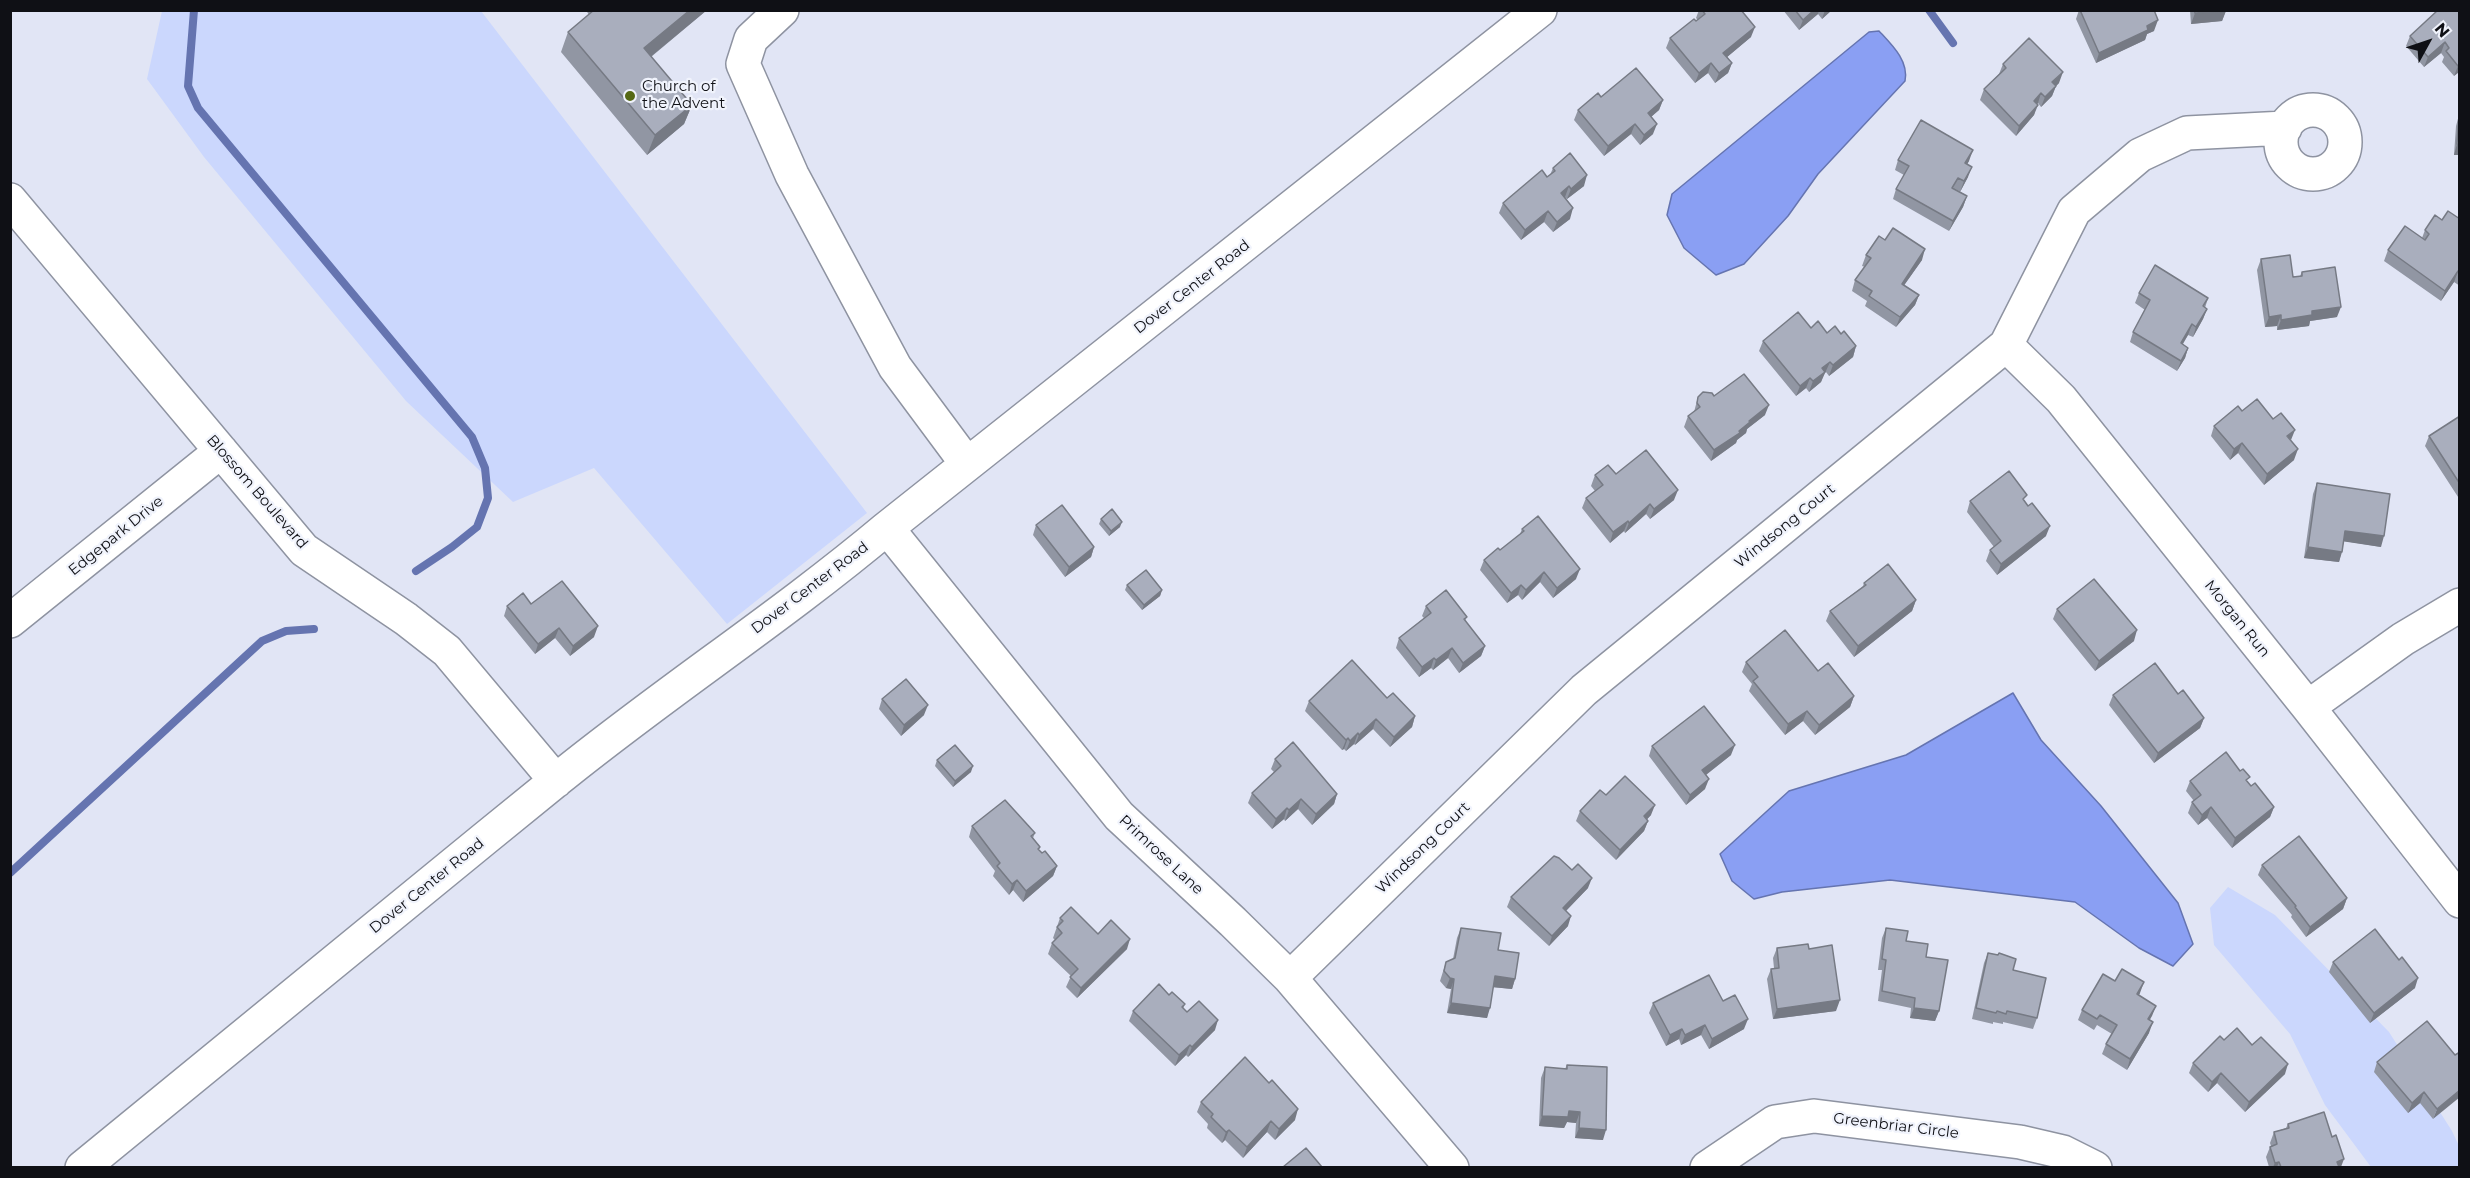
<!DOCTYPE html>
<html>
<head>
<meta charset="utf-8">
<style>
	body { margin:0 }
	#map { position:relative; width:2470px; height:1178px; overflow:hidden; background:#e1e5f5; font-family:Montserrat,sans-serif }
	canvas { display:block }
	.frame { position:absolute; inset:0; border:12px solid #0f1015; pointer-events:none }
	.north { position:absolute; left:2398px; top:12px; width:60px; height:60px; -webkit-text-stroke:4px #f0f3fc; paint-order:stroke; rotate:50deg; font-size:16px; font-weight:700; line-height:24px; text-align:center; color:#0f1015 }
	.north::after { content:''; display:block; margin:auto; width:21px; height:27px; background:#0f1015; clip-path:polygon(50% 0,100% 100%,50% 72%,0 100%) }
</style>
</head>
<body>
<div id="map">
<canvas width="2470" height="1178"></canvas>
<div class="frame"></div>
<div class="north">N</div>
</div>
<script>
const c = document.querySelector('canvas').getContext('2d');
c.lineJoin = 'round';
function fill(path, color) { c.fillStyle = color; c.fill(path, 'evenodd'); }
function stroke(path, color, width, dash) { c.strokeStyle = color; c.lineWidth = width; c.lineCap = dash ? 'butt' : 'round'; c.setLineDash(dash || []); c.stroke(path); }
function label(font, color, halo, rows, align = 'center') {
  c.font = font + ' Montserrat,sans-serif'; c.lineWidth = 4.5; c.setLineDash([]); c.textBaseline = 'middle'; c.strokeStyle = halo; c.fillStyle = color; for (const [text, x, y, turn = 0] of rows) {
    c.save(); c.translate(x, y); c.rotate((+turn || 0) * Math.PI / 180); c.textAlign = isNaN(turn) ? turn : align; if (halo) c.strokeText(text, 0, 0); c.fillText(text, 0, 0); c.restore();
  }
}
fill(new Path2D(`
	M162,11H481L867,513L727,624L594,468L513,502L406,401L204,157L147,79Z
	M2228,887L2275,915L2389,1032L2452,1131L2459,1146V1167H2371L2325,1105L2290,1034L2214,945L2210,908Z`), '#cbd7fd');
const water = new Path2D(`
	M1879,31C1892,45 1909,61 1905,81L1818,174L1788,216L1744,264L1716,275L1684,248L1667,215L1672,194L1869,32Z
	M2013,693L2041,740L2101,806L2178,903L2193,944L2173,966L2139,948L2075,902L1890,880L1782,892L1754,899L1732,881L1720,854L1789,791L1906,755Z`);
fill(water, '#8a9ff3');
stroke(water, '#6574b0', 1.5);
stroke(new Path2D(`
	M194,10L188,86L198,108L472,437L485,468L488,498L477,527L452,547L416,571
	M1929,10L1953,43
	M10,873L262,641L286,631L314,629`), '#6574b0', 8);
const minor = new Path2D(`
	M782,10L751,39L743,64L792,175L895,367L967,464
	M2281 142a32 32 0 1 1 64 0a32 32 0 1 1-64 0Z
	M10,200L304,550L406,619L447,651L556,781
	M2006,345L2061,399L2308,707L2460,901
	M887,528L1119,816L1233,922L1290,978L1452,1168
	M10,621L221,451
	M2308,707L2403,639L2460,605
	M1290,978L1584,690L2006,345L2074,211L2140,155L2187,133L2285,128
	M82,1168C241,1038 399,908 558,779C665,692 781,617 887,528L1540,10
	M1707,1168L1775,1122L1814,1116L2020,1142L2063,1152L2095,1168`);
stroke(minor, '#8e93a1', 36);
stroke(minor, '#fff', 33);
fill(new Path2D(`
	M586,10H707L651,57L692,105L684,124L647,155L561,52L568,32L589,15Z
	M1699,10H1741L1751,37L1727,57L1732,63L1728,73L1715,83L1708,73L1695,83L1666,48L1670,38L1698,20L1696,18Z
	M1783,10H1832L1822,19L1818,14L1799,30Z
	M2079,10H2154V31L2147,34L2145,40L2096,63L2076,19Z
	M2190,10H2226L2222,21L2191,24Z
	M2460,10V73L2459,72L2454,76L2442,62L2444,57L2441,53L2424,67L2406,46L2410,36Z
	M2003,64L2059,83L2056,86L2052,96L2041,107L2038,103L2037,104L2034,115L2016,136L1980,100L1984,89L1999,74Z
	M1601,97L1663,100L1659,110L1651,117L1653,134L1640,145L1631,134L1604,156L1574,120L1578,110Z
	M2459,115L2460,155H2454L2456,126Z
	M1898,160L1969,161L1967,164L1968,177L1960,192L1954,188L1967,196L1963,207L1949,231L1893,199L1896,189L1904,175L1895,170Z
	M1553,168L1584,186L1567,199L1564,197L1570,219L1553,232L1544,222L1521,240L1499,213L1503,203L1547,177L1550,175Z
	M2460,219V286L2454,282L2441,301L2384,261L2388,250L2422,238L2425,230L2442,220Z
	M1885,240L1922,260L1904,285L1919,295L1915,305L1896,327L1865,306L1867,301L1852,291L1855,280L1865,267L1862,266L1866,255Z
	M2261,259L2293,277L2300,276L2302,272L2337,317L2310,321L2309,326L2277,330V326L2265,327L2257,270Z
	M2139,293L2208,298L2205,308L2207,309L2203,319L2193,337L2188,335L2183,344L2188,348L2185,358L2177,371L2130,342L2133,332L2145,310L2135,303Z
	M1811,328L1827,333L1841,334L1856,346L1853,357L1829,376L1826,372L1824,373L1821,382L1809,392L1806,388L1796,396L1759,351L1763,341Z
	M1714,396L1765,415L1747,429L1746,433L1737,440L1736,443L1711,461L1684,427L1688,416L1694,412L1698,397Z
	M2242,411L2291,441L2294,460L2264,485L2238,453L2230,460L2211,436L2214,426Z
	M2460,416V500L2425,446L2429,436Z
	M1616,474L1674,500L1650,519L1646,514L1625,533L1624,531L1610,543L1582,508L1586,498L1595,491L1591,486L1595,475Z
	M2317,483L2381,547L2344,541L2339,562L2304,558L2313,494Z
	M1970,501L2025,502L2046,536L1997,575L1986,561L1990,550L1994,547L1967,512Z
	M1101,519L1120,527L1109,536L1099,524Z
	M1036,525L1094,547L1091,557L1065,577L1033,535Z
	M1522,529L1576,579L1553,598L1540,582L1522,600L1518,595L1507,603L1480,570L1484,560L1500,550L1520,534Z
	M1864,583L1916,600L1912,611L1854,657L1826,621L1830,611L1863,586Z
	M1127,585L1162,590L1160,596L1142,610L1125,590Z
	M531,604L594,637L570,656L555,638L535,654L504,616L507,606Z
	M1426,606L1467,617L1465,621L1485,646L1481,656L1459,673L1448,658L1433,670L1431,668L1419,677L1396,648L1399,638L1424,618L1422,616Z
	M2057,609L2134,641L2095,671L2053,619Z
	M1746,662L1818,671L1854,696L1850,707L1815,735L1803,721L1785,735L1749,691L1752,684L1742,672Z
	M2178,694L2204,718L2200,728L2154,763L2109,705L2113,695Z
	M1387,698L1415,716L1412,727L1390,747L1373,729L1355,745L1354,744L1346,751L1344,749L1342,750L1305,711L1309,701Z
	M882,699L924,715L901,736L879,709Z
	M1652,746L1731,755L1706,775L1705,789L1686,805L1649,756Z
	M1275,759L1337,794L1334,804L1312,825L1298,809L1285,821L1284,819L1272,829L1248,803L1252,793L1274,772L1271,769Z
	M937,760L971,772L953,787L935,766Z
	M2190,781L2248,783L2251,786L2274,807L2270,817L2232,848L2207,818L2198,825L2188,813L2192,802L2194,801L2186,791Z
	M1606,795L1651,815L1647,819L1648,821L1644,831L1616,860L1576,821L1580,811Z
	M972,826L1035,833L1033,838L1040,847L1039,850L1057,866L1053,876L1023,902L1013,890L1009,895L993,876L995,871L969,837Z
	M2262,865L2347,898L2343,909L2306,937L2291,917L2292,915L2258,875Z
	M1588,888L1566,911L1568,926L1549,946L1507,907L1511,897Z
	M1060,918L1098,934L1127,949L1077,998L1066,987L1071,976L1048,954L1052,943L1055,940L1053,938Z
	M1461,928L1498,950L1515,979L1512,989L1493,987L1487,1018L1447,1013L1451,989L1446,988L1440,981L1446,962L1453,959L1457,938Z
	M1886,928L1906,941L1926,957L1939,1011L1935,1021L1910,1018L1911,1008L1878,1001L1882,970H1878L1882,938Z
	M1777,948L1836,1011L1773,1019L1767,979L1771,969L1774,968L1773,958Z
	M1988,953L2013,970L2037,1018L2033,1029L2003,1022V1024L1993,1022V1024L1972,1019L1984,963Z
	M2333,962L2415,988L2370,1023L2329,972Z
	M2115,981L2140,993L2139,995L2156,1006L2149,1020V1033L2127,1070L2102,1054L2106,1044L2112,1034L2097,1025L2094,1030L2078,1020L2082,1010Z
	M1169,995L1185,1004L1183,1009L1187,1012L1215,1030L1188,1057L1186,1055L1175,1066L1129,1021L1133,1011Z
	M1723,1001L1744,1029L1709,1049L1701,1035L1681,1045L1679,1039L1666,1046L1649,1013L1653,1003Z
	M2224,1040L2252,1045L2285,1074L2245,1112L2217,1083L2208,1092L2189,1073L2193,1063Z
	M2460,1052L2433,1119L2420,1103L2408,1113L2374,1072L2377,1062L2455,1055Z
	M1567,1065L1603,1140L1575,1138L1576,1123L1567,1122L1564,1128L1539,1126L1541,1078L1545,1067L1565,1069Z
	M1201,1102L1295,1120L1275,1140L1267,1132L1243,1158L1225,1140L1222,1143L1207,1128L1208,1124L1197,1112Z
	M2288,1124L2341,1167H2269L2266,1157L2270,1147L2271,1146L2270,1143L2274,1132L2286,1128Z`), '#9196a3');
fill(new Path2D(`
	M690,10H707L637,68L644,48Z
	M1814,10H1819L1818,14L1799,30L1803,20Z
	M1825,10H1832L1822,19Z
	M2226,11L2222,21L2191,24L2195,13Z
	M2158,20L2154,31L2147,34L2145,40L2096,63L2099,53L2147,26Z
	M1755,27L1751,37L1720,63L1723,53Z
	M2445,42L2441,53L2424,67L2428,57Z
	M1711,63L1708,73L1695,83L1699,73Z
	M1732,63L1728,73L1715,83L1719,73Z
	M2460,64L2459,72L2454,76L2458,66Z
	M2063,72L2059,83L2049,93L2052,82Z
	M2056,86L2052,96L2041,107L2045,97Z
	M2041,93L2038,103L2030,111L2034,101Z
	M1663,100L1659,110L1644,123L1648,113Z
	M692,105L684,124L647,155L655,135Z
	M2038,105L2034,115L2016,136L2019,126Z
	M1635,124L1631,134L1604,156L1608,146Z
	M1657,124L1653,134L1640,145L1644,135Z
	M2457,144L2460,145V155H2454Z
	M1973,150L1969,161L1962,174L1965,163Z
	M1972,167L1968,177L1960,192L1964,181Z
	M1587,175L1584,186L1567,199L1571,189Z
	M1569,186L1565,197L1557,203L1561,193Z
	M1967,196L1963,207L1949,231L1953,221Z
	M1573,208L1570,219L1553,232L1557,222Z
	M1548,211L1544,222L1521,240L1525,230Z
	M1925,249L1922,260L1898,294L1902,284Z
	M2458,271L2454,282L2441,301L2445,291Z
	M1919,295L1915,305L1896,327L1900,317Z
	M2341,307L2337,317L2310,321L2309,326L2277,330L2281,320L2312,311Z
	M2207,309L2203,319L2193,337L2196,327Z
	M2281,315L2277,326L2265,327L2269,317Z
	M2192,324L2188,335L2177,353L2181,343Z
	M1856,346L1853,357L1829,376L1833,365Z
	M2188,348L2185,358L2177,371L2181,361Z
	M1830,362L1821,382L1809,392L1813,381L1822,368Z
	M1810,378L1806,388L1796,396L1800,386Z
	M1769,405L1765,415L1747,429L1746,433L1737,440L1736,443L1711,461L1714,450L1739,431L1749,421Z
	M2295,430L2291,440L2287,436Z
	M2242,443L2238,453L2230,460L2234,449Z
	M2298,449L2294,460L2264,485L2267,474Z
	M1678,490L1674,500L1650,519L1654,509Z
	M1650,504L1646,514L1625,533L1629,523Z
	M1628,521L1624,531L1610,543L1613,532Z
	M1122,522L1120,527L1109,536L1111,531Z
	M2050,526L2046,536L1997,575L2001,564Z
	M2345,531L2384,536L2381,547L2341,541Z
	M1094,547L1091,557L1065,577L1069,567Z
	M2308,547L2342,552L2339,562L2304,558Z
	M1580,569L1576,579L1553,598L1557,588Z
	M1544,572L1540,582L1522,600L1526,590Z
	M1521,585L1518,595L1507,603L1511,593Z
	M1162,590L1160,596L1142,610L1144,605Z
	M1916,600L1912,611L1854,657L1858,646Z
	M598,626L594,637L570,656L573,646Z
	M559,628L555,638L535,654L538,644Z
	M2137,630L2134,641L2095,671L2099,661Z
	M1485,646L1481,656L1459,673L1463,663Z
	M1452,648L1448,658L1433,670L1436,660Z
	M1434,658L1431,668L1419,677L1422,667Z
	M1854,696L1850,707L1815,735L1819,725Z
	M928,705L924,715L901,736L904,725Z
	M1807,711L1803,721L1785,735L1788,724Z
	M1415,716L1412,727L1390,747L1394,737Z
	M2204,718L2200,728L2154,763L2158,753Z
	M1376,719L1373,729L1355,745L1359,735Z
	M1358,733L1354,744L1346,751L1350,741Z
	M1348,738L1344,749L1342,750L1346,740Z
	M1735,745L1731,755L1698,781L1702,770Z
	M973,766L971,772L953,787L955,781Z
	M1709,779L1705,789L1686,805L1690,795Z
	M1337,794L1334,804L1312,825L1316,814Z
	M1301,799L1298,809L1285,821L1289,810Z
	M1655,805L1651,815L1640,827L1644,816Z
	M2211,807L2207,818L2198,825L2202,815Z
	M2274,807L2270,817L2232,848L2235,838Z
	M1287,808L1284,819L1272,829L1276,819Z
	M1648,821L1644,831L1616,860L1620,850Z
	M1057,866L1053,876L1023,902L1026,891Z
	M1592,878L1588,888L1559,918L1563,908Z
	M1017,880L1013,890L1009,895L1012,884Z
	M2347,898L2343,909L2306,937L2310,927Z
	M1571,916L1568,926L1549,946L1552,936Z
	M1130,939L1127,949L1077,998L1081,988Z
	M1495,976L1515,979L1512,989L1491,987Z
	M1450,978L1454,979L1451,989L1446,988Z
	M2418,978L2415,988L2370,1023L2374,1013Z
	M2144,982L2140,993L2133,1004L2137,994Z
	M1840,1000L1836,1011L1773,1019L1777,1009Z
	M1451,1003L1490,1008L1487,1018L1447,1013Z
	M2156,1006L2152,1016L2144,1030L2148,1019Z
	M1914,1008L1939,1011L1935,1021L1910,1018Z
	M1748,1019L1744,1029L1709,1049L1712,1039Z
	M1218,1020L1215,1030L1188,1057L1192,1047Z
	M2153,1022L2149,1033L2127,1070L2130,1059Z
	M1705,1025L1701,1035L1681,1045L1685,1035Z
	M1682,1029L1679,1039L1666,1046L1670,1035Z
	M1190,1045L1186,1055L1175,1066L1179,1055Z
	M2288,1064L2285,1074L2245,1112L2249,1102Z
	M2221,1073L2217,1083L2208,1092L2212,1082Z
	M2460,1090V1097L2433,1119L2437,1109Z
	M2424,1092L2420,1103L2408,1113L2412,1103Z
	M1298,1109L1295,1120L1275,1140L1279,1129Z
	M1569,1111L1580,1112L1576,1123L1567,1122L1564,1128L1539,1126L1542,1116Z
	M1271,1121L1267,1132L1243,1158L1247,1147Z
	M1579,1128L1606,1130L1603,1140L1575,1138Z
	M1229,1130L1225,1140L1222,1143L1226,1132Z
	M2344,1159L2341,1167H2335L2337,1162Z
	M2279,1162L2277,1167H2273L2275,1163Z`), '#767a84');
const building = new Path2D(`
	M594,10H690L644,48L692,105L655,135L568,32Z
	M1702,10H1741L1755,27L1723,53L1732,63L1719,73L1711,63L1699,73L1670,38L1694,19L1696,21L1705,14Z
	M1795,10H1814L1803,20Z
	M2080,10H2154L2158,20L2147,26L2148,30L2099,53Z
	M2194,10H2226V11L2195,13Z
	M2438,10H2460V64L2458,66L2446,51L2449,48L2445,42L2428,57L2410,36Z
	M2029,38L2063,72L2052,82L2056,86L2045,97L2041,93L2034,101L2038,105L2019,126L1984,89L2006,68L2003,64Z
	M1636,68L1663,100L1648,113L1657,124L1644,135L1635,124L1608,146L1578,110L1598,93L1601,97Z
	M2459,115H2460V145L2457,144Z
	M1921,120L1973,150L1965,163L1972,167L1964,181L1958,178L1952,188L1967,196L1953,221L1896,189L1909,166L1898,160Z
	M1570,153L1587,175L1571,189L1569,186L1561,193L1573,208L1557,222L1548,211L1525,230L1503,203L1542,170L1547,177L1555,171L1553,168Z
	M2448,211L2460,219V272L2458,271L2445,291L2388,250L2405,226L2425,240L2429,234L2425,230L2435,215L2442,220Z
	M1893,228L1925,249L1902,284L1919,295L1900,317L1869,296L1872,291L1855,280L1871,258L1866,255L1879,236L1885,240Z
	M2290,255L2293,277L2302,276V272L2335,267L2341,307L2312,311V315L2281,320V315L2269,317L2261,259Z
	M2155,265L2208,298L2203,306L2207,309L2196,327L2192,324L2181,343L2188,348L2181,361L2133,332L2150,300L2139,293Z
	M1798,312L1811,328L1818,321L1827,333L1835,326L1841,334L1844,331L1856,346L1833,365L1830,362L1822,368L1825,372L1813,381L1810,378L1800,386L1763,341Z
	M1744,374L1769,405L1749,421L1750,422L1739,431L1740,433L1714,450L1688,416L1700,407L1697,403L1698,397L1703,392L1712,393L1714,396Z
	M2257,399L2273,419L2281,413L2295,430L2287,436L2298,449L2267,474L2242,443L2234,449L2214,426L2238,406L2242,411Z
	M2460,416V484L2429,436Z
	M1646,450L1678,490L1654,509L1650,504L1629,523L1628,521L1613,532L1586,498L1603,485L1595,475L1608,465L1616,474Z
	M2009,471L2027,495L2023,499L2028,506L2032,503L2050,526L2001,564L1990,550L2001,541L1970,501Z
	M2317,483L2390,494L2384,536L2345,531L2342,552L2308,547Z
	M1062,505L1094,547L1069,567L1036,525Z
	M1112,509L1122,522L1111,531L1101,519Z
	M1538,516L1580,569L1557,588L1544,572L1526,590L1521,585L1511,593L1484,560L1498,548L1500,550L1524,531L1522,529Z
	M1888,564L1916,600L1858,646L1830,611L1866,585L1864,583Z
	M1146,570L1162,590L1144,605L1127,585Z
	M2094,579L2137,630L2099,661L2057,609Z
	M562,581L598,626L573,646L559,628L538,644L507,606L523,593L531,604Z
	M1446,590L1467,617L1464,619L1485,646L1463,663L1452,648L1436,660L1434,658L1422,667L1399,638L1431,613L1426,606Z
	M1785,630L1818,671L1828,663L1854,696L1819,725L1807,711L1788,724L1753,681L1758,677L1746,662Z
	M1352,660L1387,698L1393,693L1415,716L1394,737L1376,719L1359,735L1358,733L1350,741L1348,738L1346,740L1309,701Z
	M2155,663L2178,694L2183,690L2204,718L2158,753L2113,695Z
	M906,679L928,705L904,725L882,699Z
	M1704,706L1735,745L1702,770L1709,779L1690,795L1652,746Z
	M1293,742L1337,794L1316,814L1301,799L1289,810L1287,808L1276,819L1252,793L1281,766L1275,759Z
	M955,745L973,766L955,781L937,760Z
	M2226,752L2240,771L2243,769L2250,777L2246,780L2251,786L2255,783L2274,807L2235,838L2211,807L2202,815L2192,802L2201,795L2190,781Z
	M1625,776L1655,805L1644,816L1648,821L1620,850L1580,811L1600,790L1606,795Z
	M1005,800L1035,833L1031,836L1040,847L1038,849L1042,853L1045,851L1057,866L1026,891L1017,880L1012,884L997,866L1000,863L972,826Z
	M2299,836L2347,898L2310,927L2295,907L2296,906L2262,865Z
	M1554,856L1559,858L1572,870L1578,864L1592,878L1563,908L1571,916L1552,936L1511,897Z
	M1071,907L1098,934L1111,920L1130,939L1081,988L1070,977L1078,969L1052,943L1062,933L1057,927L1063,921L1060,918Z
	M1461,928L1501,933L1498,950L1519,953L1515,979L1495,976L1490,1008L1451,1003L1454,979L1450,978L1444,971L1446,962L1455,958Z
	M1886,928L1908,931L1906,941L1928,944L1926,957L1948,960L1939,1011L1914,1008L1915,998L1882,991L1886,960L1882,959Z
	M2375,929L2399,960L2402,957L2418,978L2374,1013L2333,962Z
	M1808,944L1809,949L1832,945L1840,1000L1777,1009L1771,969L1779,968L1777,948Z
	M1988,953L1998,955L1999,953L2016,959L2013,970L2046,978L2037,1018L2007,1011L2006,1014L1997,1011L1996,1013L1976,1008Z
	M2122,969L2144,982L2137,994L2156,1006L2148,1019L2153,1022L2130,1059L2106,1044L2117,1025L2100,1015L2097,1019L2082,1010L2103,974L2115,981Z
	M1709,975L1723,1001L1735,995L1748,1019L1712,1039L1705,1025L1685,1035L1682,1029L1670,1035L1653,1003Z
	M1159,984L1169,995L1172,992L1185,1004L1182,1007L1187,1012L1199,1001L1218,1020L1192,1047L1190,1045L1179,1055L1133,1011Z
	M2427,1021L2455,1055L2460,1052V1090L2437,1109L2424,1092L2412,1103L2377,1062Z
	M2237,1028L2252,1045L2261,1037L2288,1064L2249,1102L2221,1073L2212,1082L2193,1063L2220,1036L2224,1040Z
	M1245,1057L1269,1083L1272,1080L1298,1109L1279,1129L1271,1121L1247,1147L1229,1130L1226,1132L1211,1117L1213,1114L1201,1102Z
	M1567,1065L1607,1067L1606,1130L1579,1128L1580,1112L1569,1111L1568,1117L1542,1116L1545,1067L1567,1069Z
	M2324,1112L2332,1137L2336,1135L2344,1159L2337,1162L2339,1167H2281L2279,1162L2275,1163L2270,1147L2277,1144L2274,1132L2289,1128L2288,1124Z
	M1306,1148L1322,1167H1283Z`);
fill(building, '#a9aebd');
stroke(building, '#767a84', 1.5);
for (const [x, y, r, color] of [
	[630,96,6,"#566915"]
]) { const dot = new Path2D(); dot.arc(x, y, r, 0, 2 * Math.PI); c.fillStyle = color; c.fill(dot); stroke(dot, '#f0f3fc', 2); }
label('15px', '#0f1015', '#f0f3fc', [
	["Church of",642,87],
	["the Advent",642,104]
], 'left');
label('15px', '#0f1015', '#f0f3fc', [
	["Dover Center Road",1192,287,-38],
	["Blossom Boulevard",257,492,49],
	["Windsong Court",1785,526,-39],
	["Edgepark Drive",116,536,-39],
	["Dover Center Road",810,588,-37],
	["Morgan Run",2237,619,51],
	["Windsong Court",1423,848,-44],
	["Primrose Lane",1161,855,43],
	["Dover Center Road",427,886,-39],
	["Greenbriar Circle",1896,1126,7]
]);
</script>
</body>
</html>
